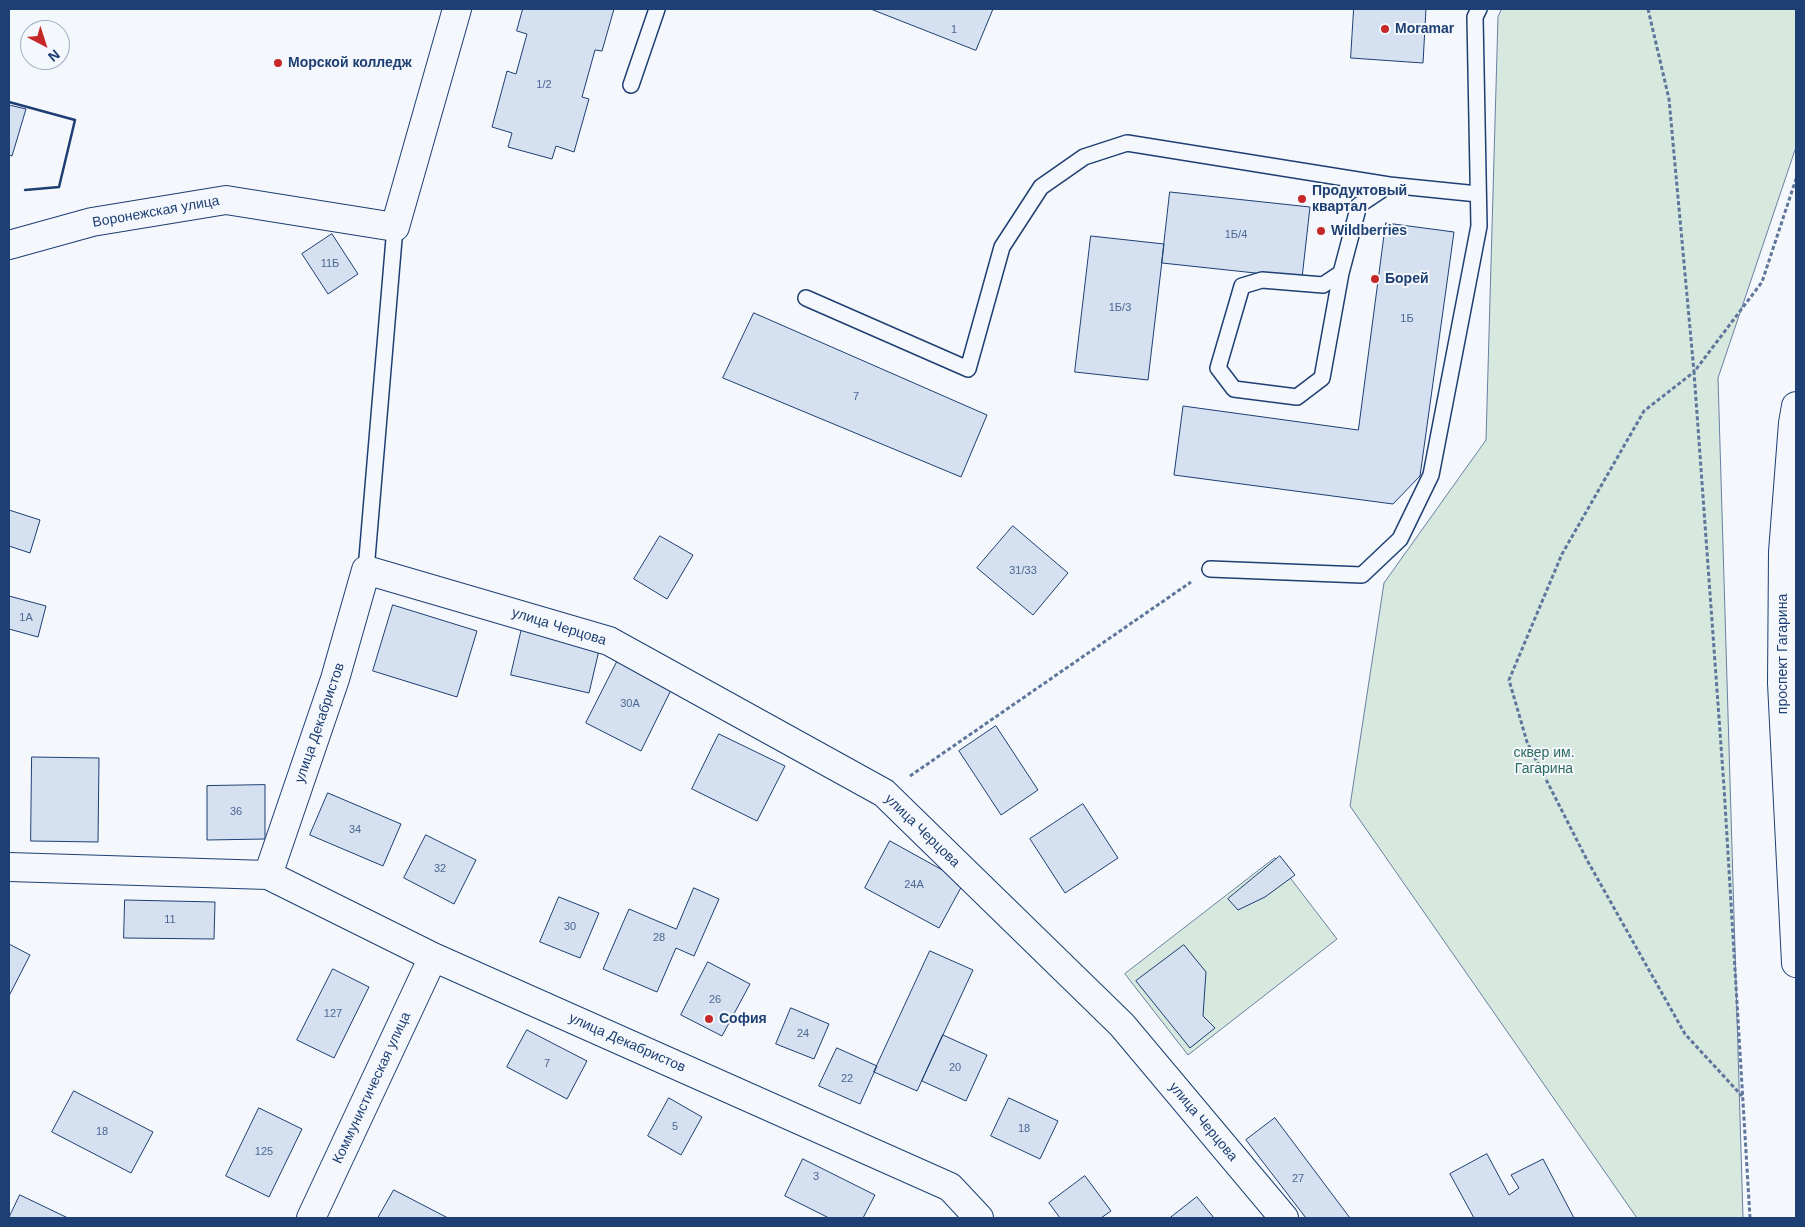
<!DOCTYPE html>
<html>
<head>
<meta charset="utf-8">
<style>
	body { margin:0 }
	#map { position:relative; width:1805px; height:1227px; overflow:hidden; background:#f4f7fb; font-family:Arial,sans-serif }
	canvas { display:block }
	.frame { position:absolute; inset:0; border:10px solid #1d3f73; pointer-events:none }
	.north { position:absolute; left:20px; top:20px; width:50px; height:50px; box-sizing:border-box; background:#f4f7fb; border:1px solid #9eadc5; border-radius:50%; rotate:140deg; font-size:14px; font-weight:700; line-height:20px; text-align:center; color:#1d3f73 }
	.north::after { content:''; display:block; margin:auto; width:18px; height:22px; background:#c62828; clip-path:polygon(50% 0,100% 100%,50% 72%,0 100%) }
</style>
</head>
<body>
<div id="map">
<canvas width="1805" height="1227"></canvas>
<div class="frame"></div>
<div class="north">N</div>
</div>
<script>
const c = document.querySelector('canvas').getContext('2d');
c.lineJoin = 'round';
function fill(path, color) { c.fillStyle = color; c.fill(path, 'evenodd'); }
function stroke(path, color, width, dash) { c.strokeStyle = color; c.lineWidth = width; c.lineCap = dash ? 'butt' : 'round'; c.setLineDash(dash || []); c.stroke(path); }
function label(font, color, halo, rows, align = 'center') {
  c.font = font + ' Arial,sans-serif'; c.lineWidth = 4; c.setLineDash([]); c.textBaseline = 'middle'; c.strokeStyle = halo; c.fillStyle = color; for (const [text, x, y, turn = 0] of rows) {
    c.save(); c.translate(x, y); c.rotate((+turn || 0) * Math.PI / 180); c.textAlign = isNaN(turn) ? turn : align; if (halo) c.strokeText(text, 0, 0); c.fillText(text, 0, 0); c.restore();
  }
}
const green = new Path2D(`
	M1502,9H1796V147L1718,378L1743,1218H1637L1350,806L1384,583L1486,440L1498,17Z
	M1275,858L1337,939L1188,1055L1125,974Z`);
fill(green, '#d7e8df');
stroke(green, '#687fa3', 1);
const building = new Path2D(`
	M523,9H614L602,51L595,50L582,97L589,99L574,152L556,146L552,159L508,147L512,133L492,127L507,71L516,74L527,34L517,31Z
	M871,9H993L976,50Z
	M1354,9H1426L1423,63L1351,58Z
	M9,105L26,109L12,156L9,155Z
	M1170,192L1310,207L1302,278L1162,263Z
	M1386,223L1454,232L1420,476L1393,504L1174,475L1183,406L1358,430Z
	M332,234L358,274L328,294L302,254Z
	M1091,236L1164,244L1148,380L1075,372Z
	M754,313L987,415L961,477L723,378Z
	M9,510L40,520L30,553L9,546Z
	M1013,526L1068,573L1033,615L977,568Z
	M660,536L693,555L667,599L634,579Z
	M9,596L46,606L38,637L9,629Z
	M393,605L477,631L457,697L373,671Z
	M522,628L600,646L589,693L511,675Z
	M619,658L673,686L641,751L586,723Z
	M996,726L1038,790L1001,815L959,751Z
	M719,734L785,766L757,821L692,789Z
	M32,757L99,758L98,842L31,841Z
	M265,785V839L207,840V786Z
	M328,793L401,824L383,866L310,835Z
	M1083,804L1118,858L1065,893L1030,839Z
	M426,835L476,860L454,904L404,878Z
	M890,841L964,882L939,928L865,888Z
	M1280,856L1295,875L1265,897L1238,910L1228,899Z
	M694,888L719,899L694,956L676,948L657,992L603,969L629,909L676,929Z
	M559,897L599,913L580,958L540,942Z
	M125,900L215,902L214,939L124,938Z
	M9,944L30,955L9,996Z
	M1184,945L1206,972L1203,1016L1215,1028L1190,1048L1136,981Z
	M930,951L973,970L917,1091L874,1072Z
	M708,962L750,984L722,1036L681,1015Z
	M333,969L369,987L334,1058L297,1040Z
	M791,1008L829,1024L814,1059L776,1044Z
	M527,1030L587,1061L567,1099L507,1067Z
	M943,1035L987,1055L966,1101L922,1081Z
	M837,1048L877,1066L860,1104L819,1086Z
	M74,1091L153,1132L131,1173L52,1132Z
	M669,1098L702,1117L681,1155L648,1136Z
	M1009,1098L1058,1121L1040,1159L991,1136Z
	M259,1108L302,1129L269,1197L226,1176Z
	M1275,1118L1350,1218H1306L1246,1140Z
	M1487,1154L1509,1195L1519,1188L1511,1175L1543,1159L1574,1218H1474L1450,1174Z
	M803,1159L875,1195L863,1218H829L785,1196Z
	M1085,1176L1111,1211L1101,1218H1060L1049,1203Z
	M394,1190L448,1218H378Z
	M20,1195L68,1218H9Z
	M1197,1197L1214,1218H1170Z`);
fill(building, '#d5e0f0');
stroke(building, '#1d3f73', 1);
const lane = new Path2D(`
	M631,85L657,9
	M1341,273L1322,378L1297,397L1234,389L1218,368L1242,286L1262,280L1323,285L1341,273L1359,205L1389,185L1478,194
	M806,298L968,369L1002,247L1041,187L1084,157L1127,143L1389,185
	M1210,569L1362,575L1400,539L1431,475L1479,226L1475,17L1479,9
	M366,570L395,227`);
const street = new Path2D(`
	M9,245L92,222L226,200L395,227L457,9
	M9,867L268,875L433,957L950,1187L979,1218
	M268,875L335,679L366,570L609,641L884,793L1122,1025L1284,1218
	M311,1218L433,957`);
const secondary = new Path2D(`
	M1796,406L1793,423L1783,552L1782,683L1796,963`);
stroke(lane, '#1d3f73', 18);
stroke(street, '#1d3f73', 30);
stroke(secondary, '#1d3f73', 30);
stroke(new Path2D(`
	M1648,9L1669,99L1694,372L1644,411L1562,554L1509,680L1527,742L1587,860L1685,1034L1742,1096
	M910,776L1191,582
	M1750,1218L1724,787L1694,372L1762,282L1796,179`), '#5e769c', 3, [4, 2.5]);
stroke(lane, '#f4f7fb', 15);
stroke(street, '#f4f7fb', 28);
stroke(secondary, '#f4f7fb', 28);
stroke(new Path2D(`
	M9,102L75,120L59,187L25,190`), '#1d3f73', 2.5);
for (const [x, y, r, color] of [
	[1385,29,5,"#c62828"],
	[278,63,5,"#c62828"],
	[1302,199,5,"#c62828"],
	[1321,231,5,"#c62828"],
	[1375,279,5,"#c62828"],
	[709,1019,5,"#c62828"]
]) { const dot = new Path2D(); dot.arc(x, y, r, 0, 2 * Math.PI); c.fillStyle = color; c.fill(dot); stroke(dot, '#f4f7fb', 2); }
label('11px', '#4b6792', null, [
	["1",954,30],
	["1/2",544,85],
	["1Б/4",1236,235],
	["11Б",330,264],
	["1Б/3",1120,308],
	["1Б",1407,319],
	["7",856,397],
	["31/33",1023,571],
	["1А",26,618],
	["30А",630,704],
	["36",236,812],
	["34",355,830],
	["32",440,869],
	["24А",914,885],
	["11",170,920],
	["30",570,927],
	["28",659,938],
	["26",715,1000],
	["127",333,1014],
	["24",803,1034],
	["7",547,1064],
	["20",955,1068],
	["22",847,1079],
	["5",675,1127],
	["18",1024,1129],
	["18",102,1132],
	["125",264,1152],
	["3",816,1177],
	["27",1298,1179]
]);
label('bold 14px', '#1d3f73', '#f4f7fb', [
	["Moramar",1395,29],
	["Морской колледж",288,63],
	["Продуктовый",1312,191],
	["квартал",1312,207],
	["Wildberries",1331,231],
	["Борей",1385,279],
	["София",719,1019]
], 'left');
label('14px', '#1d3f73', '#f4f7fb', [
	["Воронежская улица",156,212,-10],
	["улица Черцова",559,627,17],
	["проспект Гагарина",1783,654,-90],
	["улица Декабристов",320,723,-71],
	["улица Черцова",922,831,44],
	["улица Декабристов",627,1043,24],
	["Коммунистическая улица",372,1088,-65],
	["улица Черцова",1203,1122,50]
]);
label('14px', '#2c6c60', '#f4f7fb', [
	["сквер им.",1544,753],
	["Гагарина",1544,769]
]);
</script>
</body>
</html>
